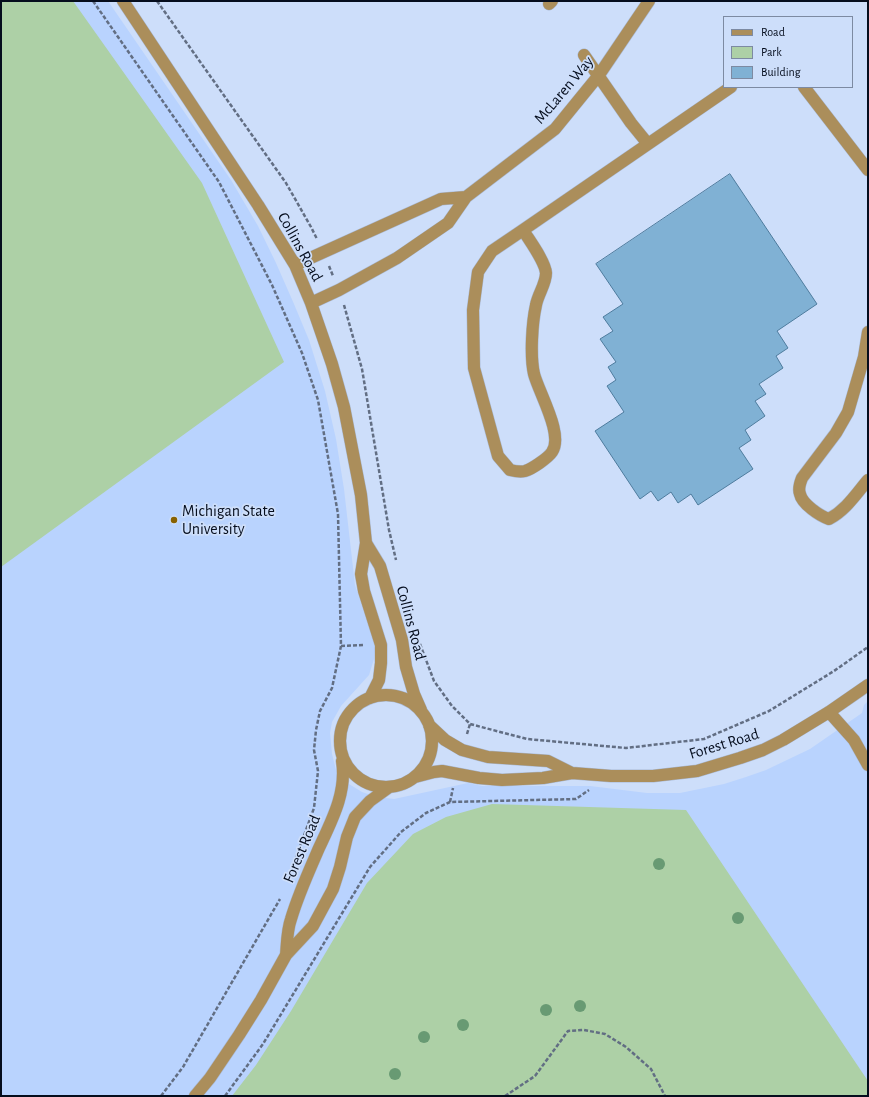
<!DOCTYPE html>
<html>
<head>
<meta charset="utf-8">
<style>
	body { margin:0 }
	#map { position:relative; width:869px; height:1097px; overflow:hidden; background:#cddefa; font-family:"Alegreya Sans",sans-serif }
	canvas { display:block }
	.frame { position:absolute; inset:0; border:2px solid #050d1d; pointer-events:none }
	.legend { position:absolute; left:723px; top:16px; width:130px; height:72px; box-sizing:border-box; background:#cddefa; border:1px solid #7d8aa2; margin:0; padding:5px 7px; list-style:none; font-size:12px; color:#050d1d }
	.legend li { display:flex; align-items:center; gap:8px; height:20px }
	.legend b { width:20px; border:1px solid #7d8aa2 }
</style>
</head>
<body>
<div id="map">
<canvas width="869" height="1097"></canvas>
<div class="frame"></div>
<ul class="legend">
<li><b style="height:5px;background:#ab8e5b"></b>Road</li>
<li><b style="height:11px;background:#add0a6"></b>Park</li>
<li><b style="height:11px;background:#80b1d4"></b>Building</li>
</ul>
</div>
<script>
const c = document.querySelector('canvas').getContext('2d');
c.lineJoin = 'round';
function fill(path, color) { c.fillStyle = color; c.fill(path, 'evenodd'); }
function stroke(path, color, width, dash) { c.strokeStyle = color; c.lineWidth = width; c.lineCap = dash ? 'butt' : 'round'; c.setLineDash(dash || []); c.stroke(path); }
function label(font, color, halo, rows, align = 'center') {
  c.font = font + ' "Alegreya Sans",sans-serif'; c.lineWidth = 3.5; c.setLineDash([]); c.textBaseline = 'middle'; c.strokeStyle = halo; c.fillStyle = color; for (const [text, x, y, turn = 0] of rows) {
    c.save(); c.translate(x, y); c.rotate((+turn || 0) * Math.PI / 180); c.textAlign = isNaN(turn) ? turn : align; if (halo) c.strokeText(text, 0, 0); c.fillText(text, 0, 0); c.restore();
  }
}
fill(new Path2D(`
	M1,1H108L231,180L258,226L276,263L294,304L309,340L325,391L336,439L344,489L355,585L375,647L374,659L369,675L341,706L332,722L330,733L332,754L337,774L344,781L362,792L377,797L394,799L468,783L482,786H590L647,793H680L724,784L746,777L766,770L810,749L862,713L864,705L868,701V1096H1Z`), '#b9d3fe');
fill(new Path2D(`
	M1,1H73L202,183L284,362L1,567Z
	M492,804L686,810L868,1081V1096H232L256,1065L291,1011L367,883L413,834L446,817Z`), '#add0a6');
const building = new Path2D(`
	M730,174L817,304L777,331L788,348L776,356L783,368L759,384L766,394L755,401L765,416L745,430L751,440L739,448L753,469L698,505L691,494L678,503L671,492L658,501L651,491L640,499L595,431L624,412L607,386L616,380L608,367L616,362L600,339L613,331L603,317L623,304L596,264Z`);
fill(building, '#80b1d4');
stroke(building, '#4d7b9d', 1);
const minor = new Path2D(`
	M123,1L258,205L295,265L311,303L332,364L344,407L361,495L366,543L361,574L364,591L381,645V663L379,680L370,698
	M549,4L552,1
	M584,55L631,123L648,144
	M804,87L868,170
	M523,230C529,240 545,261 546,273C546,284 538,294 536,305C532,323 530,356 534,374C539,393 564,435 552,452C548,458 532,469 525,471C521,472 514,471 510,470L498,456L474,368L473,310L478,272L492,251L523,230L731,87
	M295,265L441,199L466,197
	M311,303L339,290L397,258L448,223L466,197L555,129L599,75L649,1
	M868,332L864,357L848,412L836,433L802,478C800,483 798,489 800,494C802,504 820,516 829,519C846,510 856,494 868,480
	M366,543L380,566L402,640L406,667L414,694L421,710
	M340 741a46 46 0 1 1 92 0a46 46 0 1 1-92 0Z
	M829,712L854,740L868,765
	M429,725L445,740L462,750L488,757L548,761L572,773
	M415,777L434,772L442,771L479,778L502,780L543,778L572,773L611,776H653L697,771L740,758L763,750L783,740L829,712L868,685
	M286,955C287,943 287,930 291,919C298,895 309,871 319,848C332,820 347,792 342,761
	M195,1096L210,1078L239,1035L261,1000L286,955L313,926L333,889L340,867L347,837L355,817L370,801L388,788`);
stroke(minor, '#a9b8d2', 13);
stroke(new Path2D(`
	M93,1L219,182L272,285L302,353L318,400L338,514L341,646L332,688L320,711L316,730L314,750L318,771L314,808L294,863
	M157,1L286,183L311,227L317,239
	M329,266L333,276
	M344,305L362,369L389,530L396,560
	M420,644L434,681L452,706L470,724L527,739L626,748L704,739L769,711L834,671L868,647
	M341,646L365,645
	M467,734L470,724
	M450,802L453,788
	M161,1096L183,1067L280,899
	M225,1096L263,1044L370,867L401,832L426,813L450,802L576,799L589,790
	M505,1096L535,1076L568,1031L584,1030L605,1034L626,1047L651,1069L665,1096`), '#626e83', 2.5, [4, 2]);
stroke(minor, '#ab8e5b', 12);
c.fillStyle = '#689a73';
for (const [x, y] of [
	[659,864],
	[738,918],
	[580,1006],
	[546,1010],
	[463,1025],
	[424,1037],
	[395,1074]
]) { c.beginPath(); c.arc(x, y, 6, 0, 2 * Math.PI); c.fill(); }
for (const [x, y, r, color] of [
	[174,520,4,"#886100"]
]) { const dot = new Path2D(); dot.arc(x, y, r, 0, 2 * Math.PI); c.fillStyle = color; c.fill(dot); stroke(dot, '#cddefa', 1.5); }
label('16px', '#050d1d', '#cddefa', [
	["McLaren Way",564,90,-50],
	["Collins Road",300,247,61],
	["Collins Road",411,623,75],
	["Forest Road",724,744,-17],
	["Forest Road",302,849,-67]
]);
label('16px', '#050d1d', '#cddefa', [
	["Michigan State",182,511],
	["University",182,529]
], 'left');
</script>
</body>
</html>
